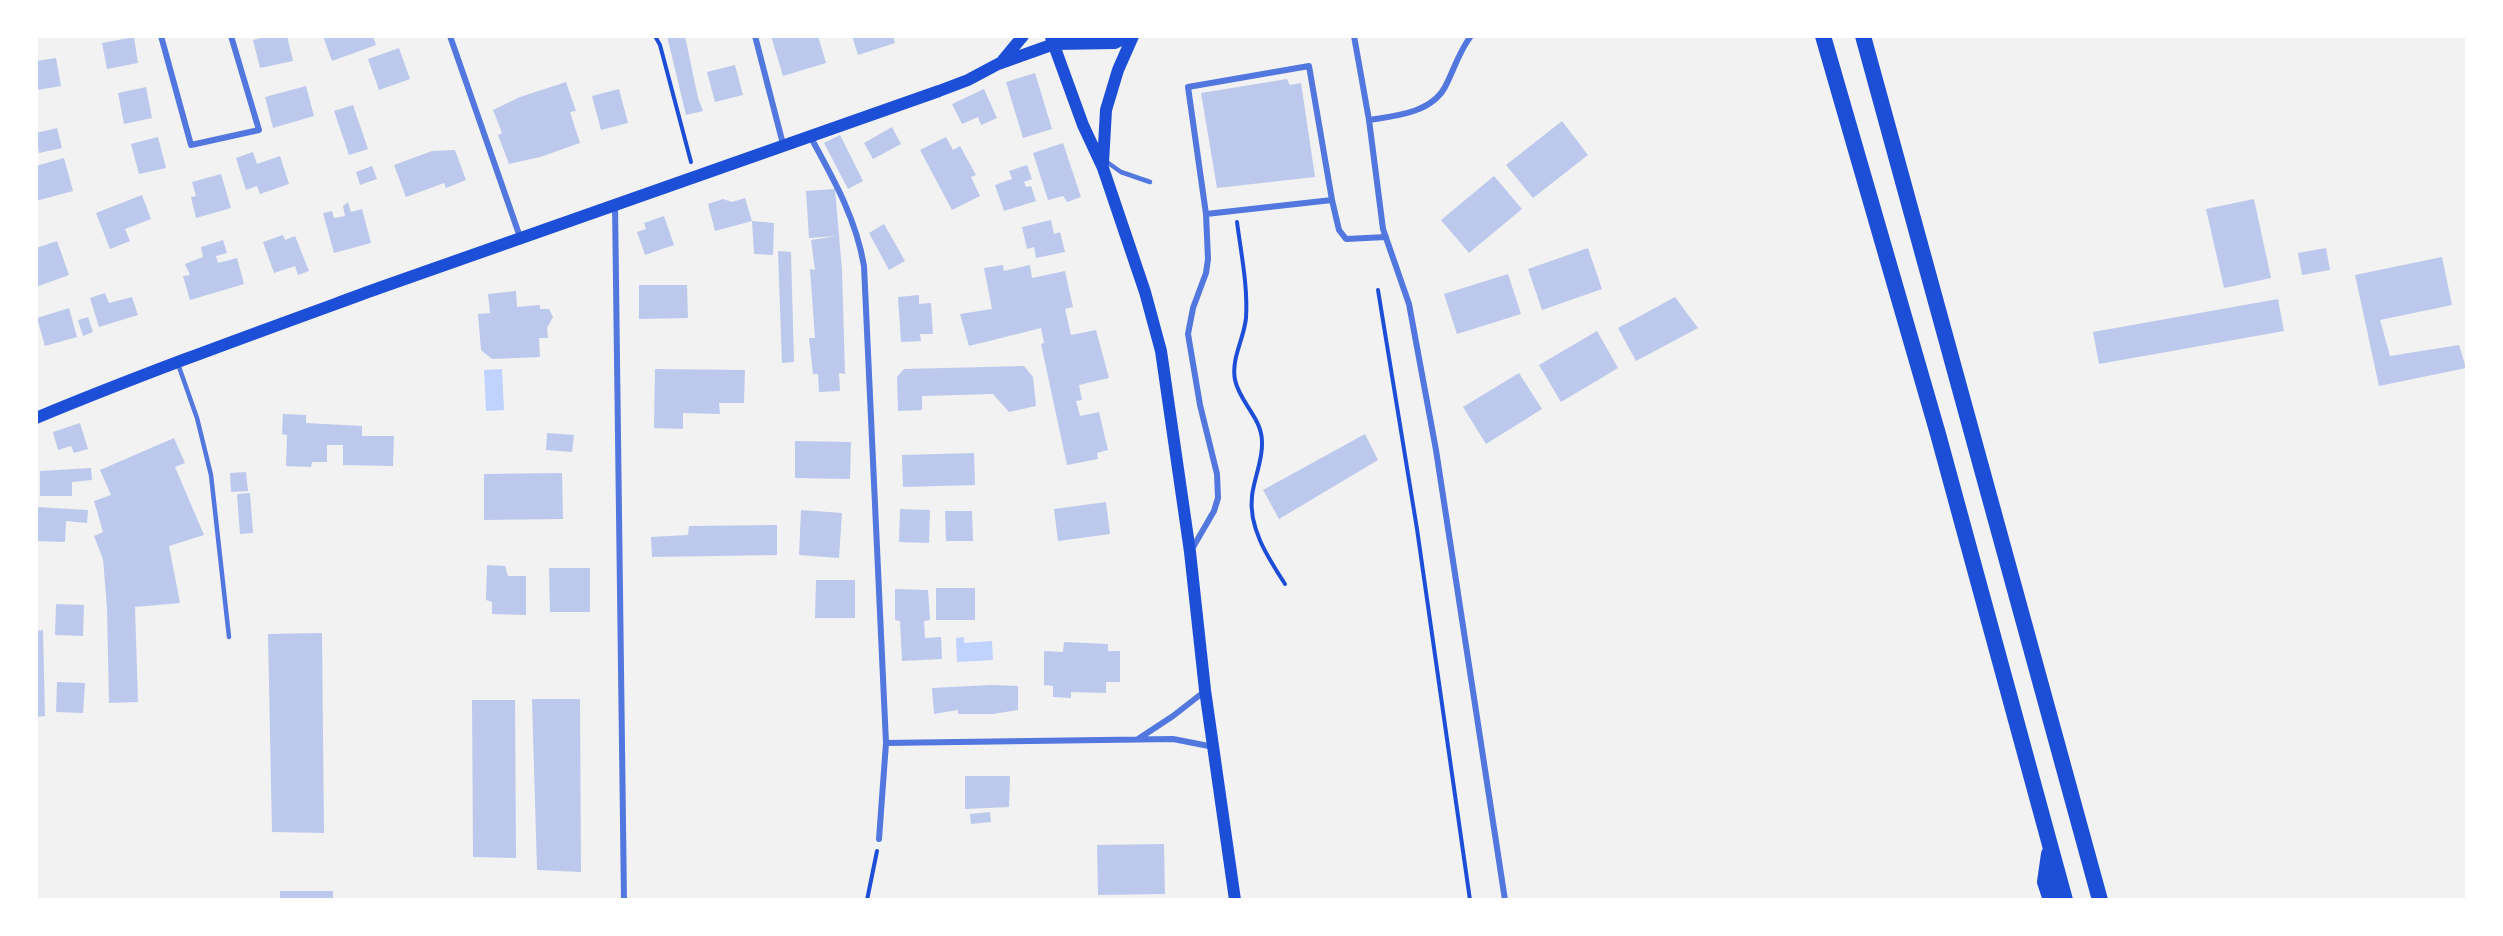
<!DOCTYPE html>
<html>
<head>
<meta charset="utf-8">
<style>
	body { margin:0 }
	#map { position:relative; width:2503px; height:936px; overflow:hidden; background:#f2f2f2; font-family:"Titillium Web",sans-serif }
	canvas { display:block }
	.frame { position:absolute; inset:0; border:38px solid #fff; pointer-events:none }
</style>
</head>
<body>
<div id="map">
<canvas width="2503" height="936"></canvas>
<div class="frame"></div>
</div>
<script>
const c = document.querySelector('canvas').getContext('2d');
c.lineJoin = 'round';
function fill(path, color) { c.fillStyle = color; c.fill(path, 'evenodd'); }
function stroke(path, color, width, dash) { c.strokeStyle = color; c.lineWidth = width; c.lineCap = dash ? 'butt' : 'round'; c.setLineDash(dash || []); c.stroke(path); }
fill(new Path2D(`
	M502,369L504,410L486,411L484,370Z
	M964,637V643L992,641L993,660L957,662L956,638Z`), '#bfd3fe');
fill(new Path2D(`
	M269,36H287L293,61L260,68L253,40Z
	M323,36H373L376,45L332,61Z
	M667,36H685L698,98L703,111L686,115Z
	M771,36H818L826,63L783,76Z
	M852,36H893L895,43L858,55Z
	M134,37L138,63L107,69L102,43Z
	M399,48L410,79L379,90L368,59Z
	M56,58L61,86L37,90L36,61Z
	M735,65L743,95L715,102L707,72Z
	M1035,73L1052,129L1023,138L1006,82Z
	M1287,79L1290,85L1301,83L1315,177L1217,188L1201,93Z
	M566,82L576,111L570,112L580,143L540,157L509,164L498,135L502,133L493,110L520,97Z
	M306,86L314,116L273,128L265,97Z
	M146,87L152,118L124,124L118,93Z
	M619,89L628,123L601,130L592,96Z
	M984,89L997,118L981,125L978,117L962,124L952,104Z
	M353,105L368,149L349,155L334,111Z
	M1562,121L1588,155L1533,198L1506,165Z
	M892,127L901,144L873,159L864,143Z
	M57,128L62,148L39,153L36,133Z
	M840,135L863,181L848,189L824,143Z
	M158,137L166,168L139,174L131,144Z
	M946,137L953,150L960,146L976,175L971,177L980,196L952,210L920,150Z
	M1063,143L1081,197L1067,202L1063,196L1048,200L1033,153Z
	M455,150L466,180L446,188L444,183L406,197L394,165L432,151Z
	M253,152L257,164L280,156L289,184L260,194L257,186L246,190L236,158Z
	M64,158L73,191L36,201V166Z
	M1027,165L1032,179L1024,182L1026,187L1031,186L1036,201L1004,211L995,185L1012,179L1009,171Z
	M372,166L377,179L360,185L356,172Z
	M221,174L231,208L196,218L191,197L196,196L192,182Z
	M1494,176L1522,209L1469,253L1441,220Z
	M835,189L842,270L845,374L839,373L840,391L819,392L818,374H813L809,338H815L810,269L815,270L811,240L836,236L809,238L806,191Z
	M142,195L151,219L125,229L130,241L110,249L96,213Z
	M745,198L752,221L774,223L773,255L754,254L752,221L715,231L708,204L723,199L732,202Z
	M2254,199L2271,278L2224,288L2206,209Z
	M348,202L351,212L362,209L371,243L334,253L323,213L332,211L334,218L345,216L343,206Z
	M664,216L674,245L645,255L637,232L646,229L644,223Z
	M1051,220L1054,234L1060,232L1065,252L1036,258L1034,247L1027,249L1022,227Z
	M884,224L905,261L889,270L869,233Z
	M283,235L285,240L295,236L309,271L298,275L295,266L274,273L263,242Z
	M223,240L227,253L216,256L218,263L237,258L244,284L190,300L183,276L190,275L185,264L203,257L201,247Z
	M57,241L69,275L36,287V248Z
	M1588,248L1602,289L1542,310L1528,269Z
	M2326,248L2330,270L2302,275L2298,253Z
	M778,251L791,252L794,362L782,363Z
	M2442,257L2452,305L2380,320L2390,356L2459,345L2466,368L2379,386L2355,275Z
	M1003,265L1004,271L1030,265L1032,278L1065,271L1073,307L1065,309L1071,335L1096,330L1109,378L1079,385L1082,400L1076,401L1080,416L1099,412L1108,450L1097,453L1098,459L1067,465L1041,344L1044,343L1041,328L969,346L960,314L992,309L984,268Z
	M1508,274L1521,314L1457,334L1444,294Z
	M639,285H687L688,318L639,319Z
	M516,291L517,307L540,305V309H549L553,317L547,328L548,338H539L540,357L492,359L481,350L478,314L490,313L488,294Z
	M105,293L109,303L132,297L138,315L99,327L90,298Z
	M919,295V304L931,303L933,334H920L921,341L901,342L898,297Z
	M1675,297L1698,328L1636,361L1618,328Z
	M2278,299L2284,331L2099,364L2093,332Z
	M69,308L77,337L45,346L37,318Z
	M88,317L93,332L83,336L78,320Z
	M1597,331L1618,368L1561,402L1539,365Z
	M1024,366L1033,377L1036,406L1009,412L993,394L922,396V410L898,411L897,377L904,369Z
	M655,369L745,370L744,403H719L720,414L683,413V429L654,428Z
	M1519,373L1542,409L1486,444L1463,407Z
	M283,414L306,415V423L362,426V436H394L393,466L343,465V445H327V462H312L311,467L286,466L287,435L282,434Z
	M80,423L88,449L74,453L71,446L58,450L53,432Z
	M547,433L574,435L572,452L546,450Z
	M1365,434L1378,460L1279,519L1263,490Z
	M174,438L185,463L175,467L204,535L169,546L180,603L135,607L138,702L109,703L107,608L103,559L94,536L103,532L94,501L111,495L100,470Z
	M795,441L851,442L850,479L795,478Z
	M974,453L975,485L903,487L902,455Z
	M91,468L92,480L72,482V496H40V471Z
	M246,472L248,491L231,492L230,473Z
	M562,473L563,519L484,520V474Z
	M250,493L253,533L240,534L237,494Z
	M1106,502L1110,534L1058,541L1054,509Z
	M36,507L88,510L87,523L66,521L65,542L36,541Z
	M900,509L930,510L929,543L899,542Z
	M801,510L842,513L839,558L799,555Z
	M945,511H972L973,541H946Z
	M777,525V555L652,557L651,537L688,535L689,526Z
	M487,565L505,566L508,576H526V615L492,614V602L486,600Z
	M549,568H590V612H550Z
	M816,580H855V618H815Z
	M936,588H975V620H936Z
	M895,589L928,590L930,620L924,621L925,638L941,637L942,659L902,661L900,621L895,620Z
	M56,604L84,605L83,636L55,635Z
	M43,630L45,716L36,717V631Z
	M322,633L324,833L272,832L268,634Z
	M1064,642L1108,644V651H1120V682H1106V693L1071,692V698L1053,697V686L1044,685V651L1063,652Z
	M57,682L85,683L83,713L56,712Z
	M991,685L1018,686V710L993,714H958V710L934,714L932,688Z
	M532,699H580L581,872L537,870Z
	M472,700H515L516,858L473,857Z
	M965,776H1010L1009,807L965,809Z
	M990,812L991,822L971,824L970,814Z
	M1164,844L1165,894L1098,895L1097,845Z
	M280,891H333V900H280Z`), '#bdc9ec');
stroke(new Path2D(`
	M655,36L660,45L691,162
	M1237,222C1241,253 1248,286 1246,318C1244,339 1231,358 1235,380C1240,403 1262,418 1262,442C1263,460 1254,478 1252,496C1248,528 1269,559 1285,584
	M1378,290L1417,529L1470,900
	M867,900L877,851`), '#1d4ed8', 4);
stroke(new Path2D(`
	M1104,160L1121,172L1150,182
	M178,364L197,418L211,475L229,637`), '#5277de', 4.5);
stroke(new Path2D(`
	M161,36L191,145L259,130L231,36
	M450,36L520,237
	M755,36L783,144
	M1354,36L1369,120L1383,229L1409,304L1436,450L1505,900
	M1369,120C1395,116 1431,113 1445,87C1454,70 1459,51 1471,36
	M810,136C833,178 856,218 864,266L886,743L879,839
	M615,204L624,900
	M1206,214L1332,200L1339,230L1346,239L1386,237
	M1192,549L1214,511L1218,498L1217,474L1200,405L1188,334L1193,308L1206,273L1208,259L1206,214L1188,87L1309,66L1332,200
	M1138,739L1173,716L1205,691
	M886,743L1173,739L1214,747`), '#5277de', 6);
stroke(new Path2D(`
	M1051,37L1083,125L1103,168L1145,292L1161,351L1190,552L1205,690L1235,900
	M1003,60L1023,36
	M1103,163L1106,110L1118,70L1133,36
	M36,418C149,371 264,330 379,288C565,221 752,156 939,91L968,80L998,64L1054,44L1115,43L1129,36`), '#1d4ed8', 12);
stroke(new Path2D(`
	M1823,36L1938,434L2065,900
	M1863,36L2100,900
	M2049,854L2045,882L2051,900`), '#1d4ed8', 16);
</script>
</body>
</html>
